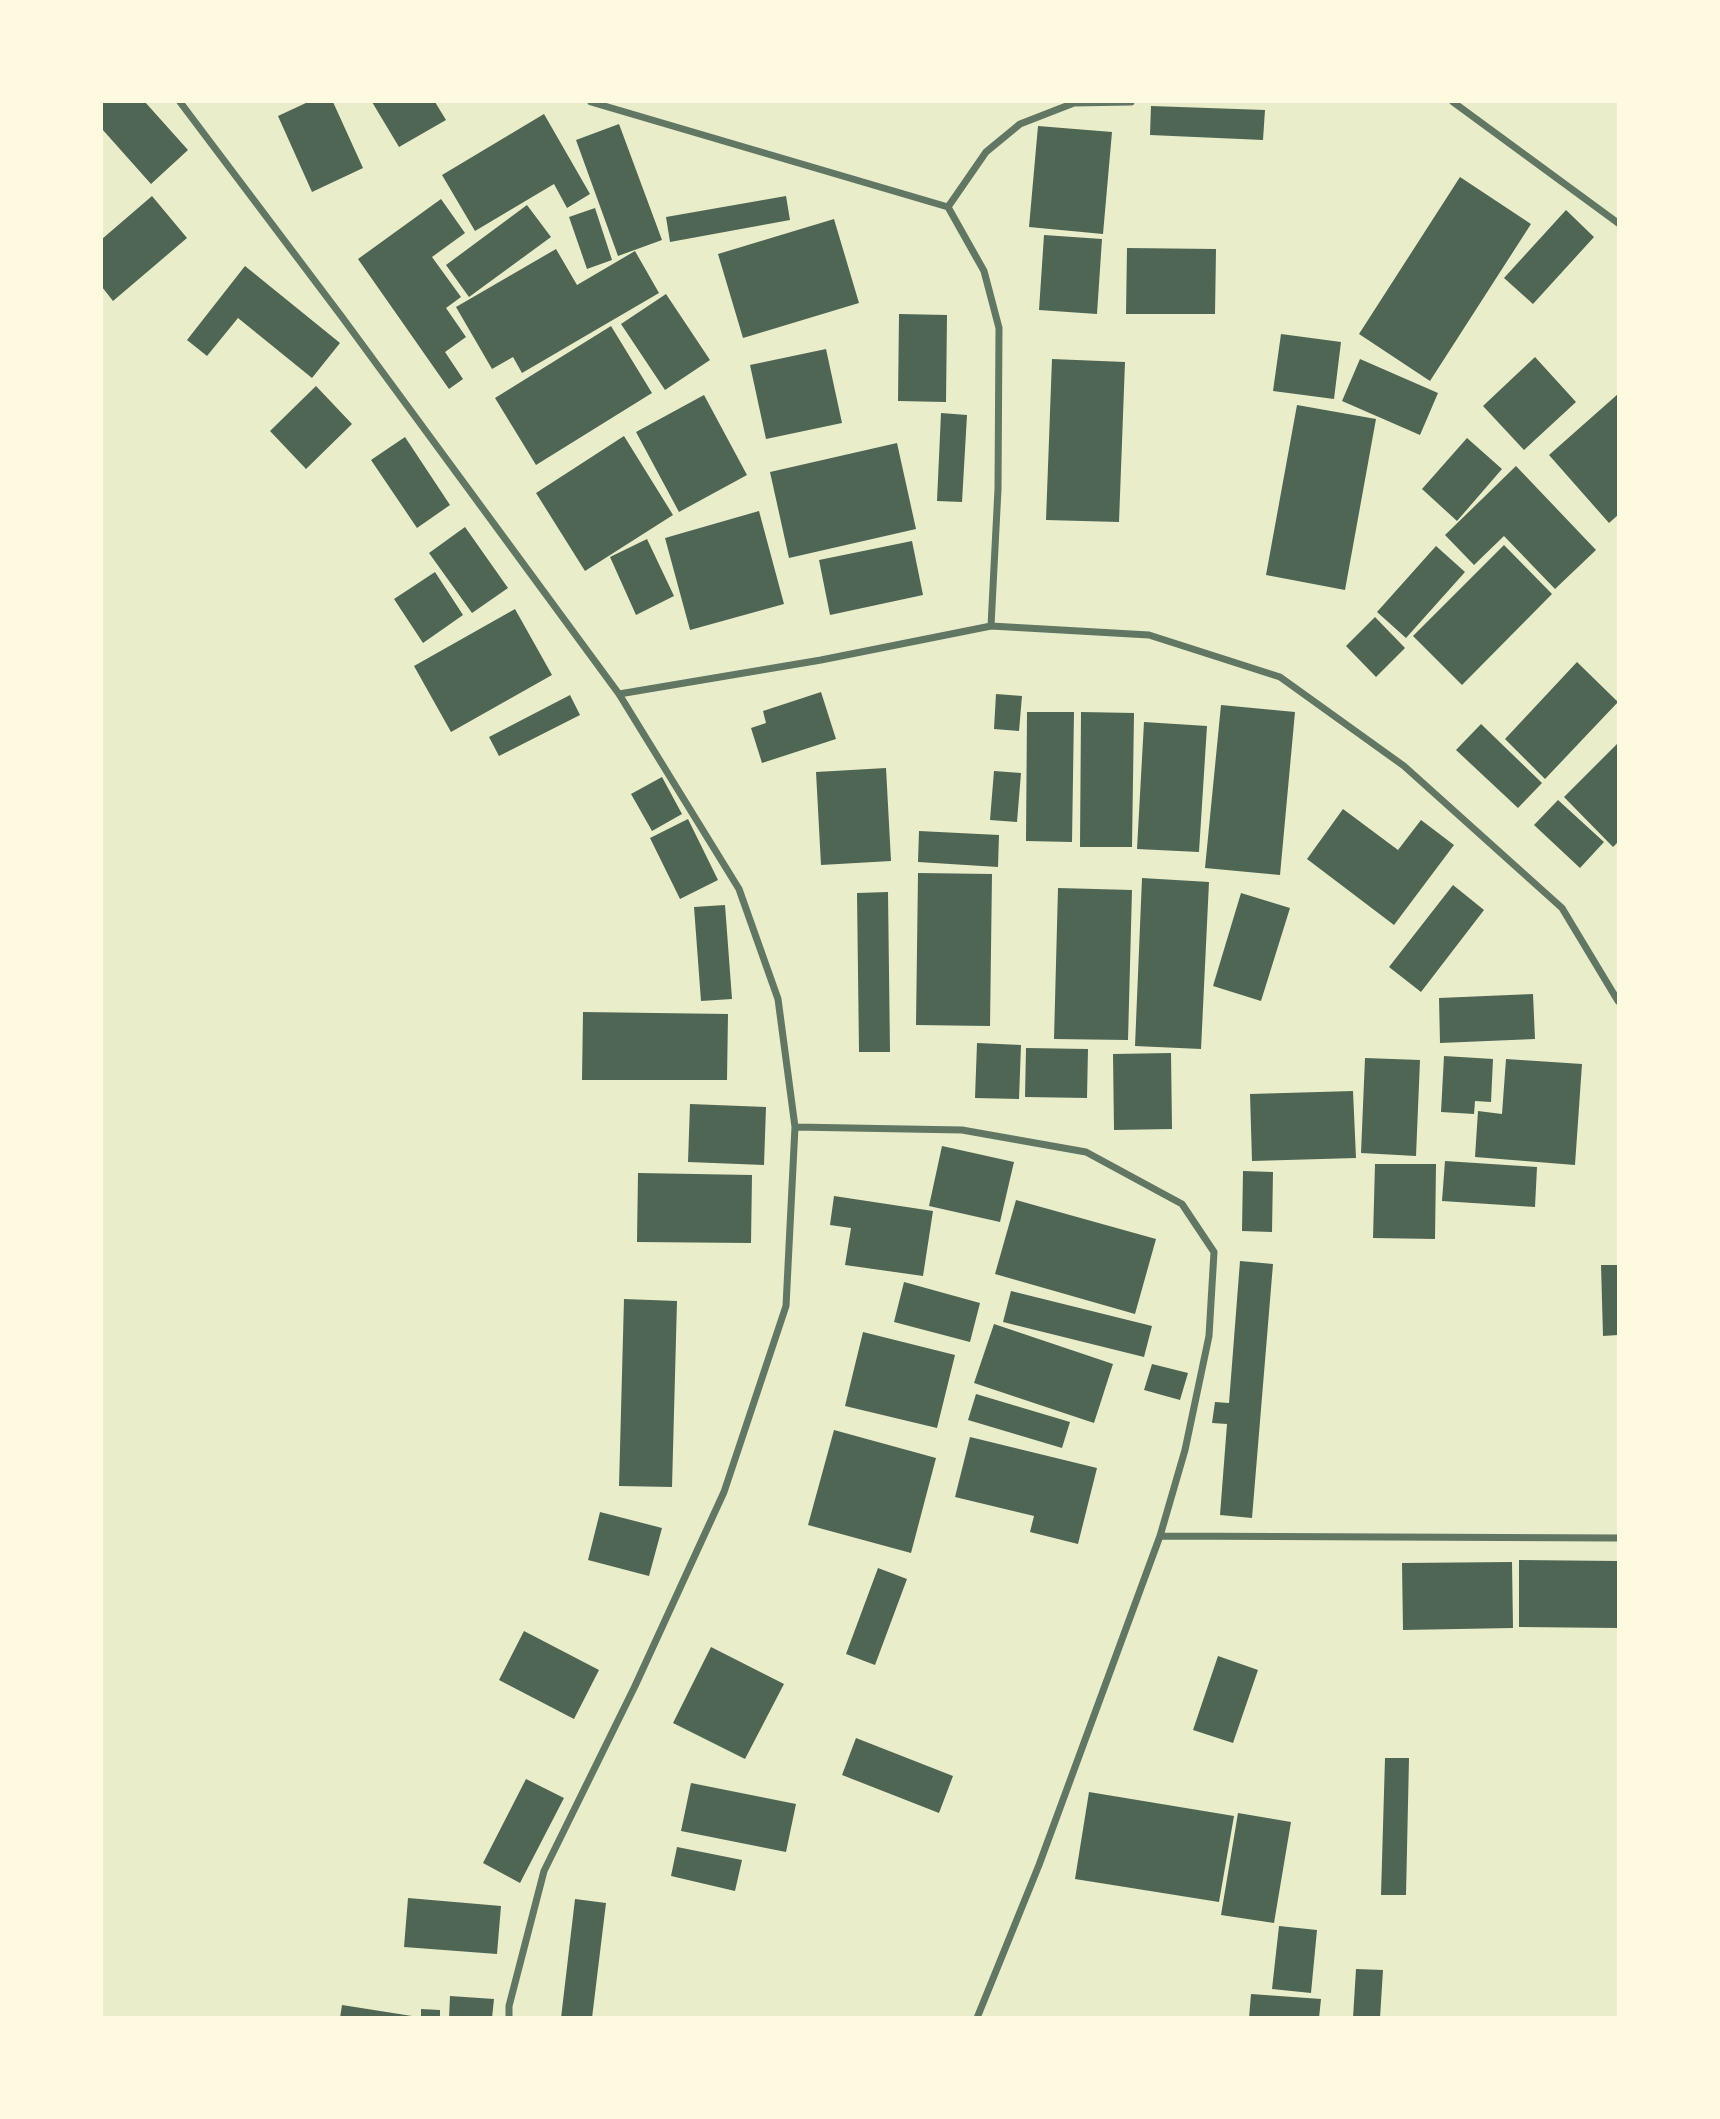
<!DOCTYPE html>
<html>
<head>
<meta charset="utf-8">
<style>
	body { margin:0 }
	#map { position:relative; width:1720px; height:2119px; overflow:hidden; background:#e9edc9; font-family:Montserrat,sans-serif }
	canvas { display:block }
	.frame { position:absolute; inset:0; border:103px solid #fefae0; pointer-events:none }
</style>
</head>
<body>
<div id="map">
<canvas width="1720" height="2119"></canvas>
<div class="frame"></div>
</div>
<script>
const c = document.querySelector('canvas').getContext('2d');
c.lineJoin = 'round';
function fill(path, color) { c.fillStyle = color; c.fill(path, 'evenodd'); }
function stroke(path, color, width, dash) { c.strokeStyle = color; c.lineWidth = width; c.lineCap = dash ? 'butt' : 'round'; c.setLineDash(dash || []); c.stroke(path); }
fill(new Path2D(`
	M102,102H145L188,150L151,184L102,129Z
	M308,102H333L363,168L312,192L278,116Z
	M372,102H435L446,120L399,147Z
	M1151,106L1265,110L1263,140L1150,135Z
	M544,114L590,194L567,208L554,184L475,231L442,175Z
	M619,124L662,240L618,256L576,140Z
	M1038,126L1112,132L1103,234L1029,227Z
	M1460,177L1531,224L1430,381L1359,334Z
	M152,196L187,238L113,301L102,287V239Z
	M786,196L790,220L670,242L666,217Z
	M441,199L465,233L432,257L461,297L446,308L466,337L445,352L463,379L449,389L358,259Z
	M527,205L551,237L469,297L446,265Z
	M595,208L612,260L587,269L569,217Z
	M1566,210L1594,237L1533,304L1504,278Z
	M834,219L859,303L743,338L718,254Z
	M1044,235L1102,239L1097,314L1039,310Z
	M1127,248L1216,249L1215,314H1126Z
	M556,249L577,285L635,251L659,293L522,373L513,357L492,369L456,307Z
	M245,266L340,343L312,378L238,318L207,356L187,340Z
	M666,294L710,360L665,390L621,324Z
	M899,314L947,315L946,402L898,401Z
	M611,326L652,393L536,465L495,398Z
	M1281,334L1341,342L1334,399L1273,391Z
	M826,349L842,423L766,439L750,365Z
	M1535,357L1576,402L1524,450L1483,406Z
	M1052,359L1125,362L1119,522L1046,520Z
	M1360,359L1438,393L1420,435L1342,401Z
	M316,386L352,424L306,469L270,431Z
	M1618,394V515L1609,523L1549,455Z
	M704,395L747,475L679,512L636,432Z
	M1297,405L1376,419L1345,590L1266,575Z
	M941,413L967,415L962,502L937,501Z
	M624,436L673,515L585,571L536,493Z
	M405,437L450,505L417,528L371,460Z
	M1467,438L1502,469L1457,521L1422,489Z
	M897,443L916,529L789,558L770,472Z
	M1516,466L1596,550L1555,589L1504,536L1474,565L1445,535Z
	M759,511L784,604L690,630L665,538Z
	M465,527L508,588L472,613L429,553Z
	M647,539L674,596L636,615L610,557Z
	M912,541L923,595L830,615L819,560Z
	M1504,545L1552,594L1462,685L1413,636Z
	M1436,546L1465,572L1406,638L1377,612Z
	M435,572L463,615L423,643L394,599Z
	M515,609L552,675L451,732L414,666Z
	M1375,617L1405,648L1376,677L1346,646Z
	M1577,662L1618,702L1545,779L1505,739Z
	M821,692L836,739L762,763L751,728L766,723L763,711Z
	M996,694L1022,696L1019,731L994,729Z
	M570,695L580,715L499,756L489,737Z
	M1221,705L1295,712L1280,875L1205,868Z
	M1027,712H1074L1072,842L1026,841Z
	M1081,712L1134,713L1132,847H1080Z
	M1144,722L1207,726L1199,852L1137,849Z
	M1481,724L1542,783L1518,808L1456,750Z
	M1618,743V842L1613,847L1564,797Z
	M886,768L891,861L821,865L816,772Z
	M994,771L1021,773L1017,822L990,820Z
	M662,777L682,814L652,831L631,794Z
	M1558,800L1604,842L1580,868L1534,825Z
	M1343,809L1398,850L1421,820L1454,845L1394,925L1307,859Z
	M688,819L718,880L680,899L650,838Z
	M919,831L999,835L998,867L918,862Z
	M918,873L992,874L990,1026L916,1025Z
	M1142,878L1209,882L1201,1049L1135,1046Z
	M1453,885L1484,910L1421,992L1389,967Z
	M1058,888L1132,890L1128,1040L1054,1039Z
	M888,892L890,1052H859L857,893Z
	M1241,893L1290,908L1261,1001L1213,986Z
	M725,905L732,999L701,1001L694,907Z
	M1533,994L1535,1039L1440,1043L1439,998Z
	M583,1012L728,1014L727,1080H582Z
	M977,1043L1021,1045L1019,1099L975,1098Z
	M1026,1048L1088,1049L1087,1098L1025,1097Z
	M1171,1053L1172,1129L1114,1130L1113,1054Z
	M1444,1056L1493,1059L1491,1102L1475,1101L1474,1114L1441,1112Z
	M1365,1058L1420,1060L1416,1156L1361,1153Z
	M1506,1059L1582,1064L1575,1165L1475,1157L1478,1111L1502,1114Z
	M1353,1091L1356,1158L1252,1161L1250,1094Z
	M690,1104L766,1107L764,1165L688,1162Z
	M942,1146L1014,1162L1000,1222L929,1206Z
	M1445,1161L1537,1167L1535,1207L1442,1201Z
	M1375,1164H1436L1435,1239L1373,1238Z
	M1243,1171L1273,1172L1272,1232L1242,1231Z
	M638,1173L752,1175L751,1243L637,1242Z
	M834,1196L933,1211L923,1276L845,1265L851,1228L830,1225Z
	M1016,1200L1156,1239L1135,1314L995,1274Z
	M1240,1261L1273,1264L1252,1518L1220,1515L1227,1424L1212,1423L1215,1402L1229,1403Z
	M1601,1265H1618V1335L1603,1336Z
	M904,1282L980,1303L970,1342L894,1322Z
	M1011,1291L1152,1326L1144,1357L1003,1322Z
	M624,1299L677,1301L672,1487L619,1486Z
	M994,1324L1113,1364L1094,1423L974,1383Z
	M863,1332L955,1355L937,1428L845,1406Z
	M1152,1364L1188,1373L1180,1400L1144,1390Z
	M976,1394L1070,1422L1062,1448L968,1420Z
	M834,1430L936,1458L911,1553L808,1525Z
	M970,1437L1097,1468L1078,1544L1030,1532L1034,1516L955,1497Z
	M600,1512L662,1528L649,1576L588,1560Z
	M1519,1560L1618,1561V1628L1519,1627Z
	M1512,1562L1513,1628L1403,1630L1402,1563Z
	M878,1568L907,1579L875,1665L846,1654Z
	M524,1631L599,1670L574,1719L499,1680Z
	M711,1647L784,1684L745,1759L673,1723Z
	M1218,1656L1258,1670L1233,1743L1193,1730Z
	M856,1738L953,1776L939,1813L842,1775Z
	M1385,1758H1409L1406,1895H1381Z
	M526,1779L564,1798L520,1883L483,1863Z
	M691,1783L796,1804L786,1852L681,1831Z
	M1089,1792L1234,1816L1219,1902L1075,1879Z
	M1238,1813L1291,1822L1274,1923L1221,1915Z
	M677,1847L742,1860L735,1891L671,1876Z
	M408,1898L501,1906L497,1954L404,1947Z
	M575,1899L606,1903L592,2018H561Z
	M1279,1926L1317,1930L1311,1993L1272,1989Z
	M1356,1969L1383,1970L1380,2018H1353Z
	M1251,1994L1321,1999L1319,2018H1249Z
	M450,1996L494,1999L492,2018H449Z
	M342,2005L412,2016V2018H340Z
	M421,2009L440,2010V2018H421Z`), '#4f6655');
stroke(new Path2D(`
	M180,102L342,317L619,694L739,889L778,999L795,1127L786,1306L724,1492L635,1686L544,1871L509,2006V2018
	M591,102L948,207L984,271L999,328L998,489L991,626
	M1453,102L1618,223
	M948,207L986,152L1020,124L1074,103L1131,102
	M619,694L821,660L991,626L1149,635L1280,677L1404,766L1562,908L1618,1001
	M795,1127L962,1130L1086,1152L1182,1204L1214,1252L1209,1336L1185,1450L1160,1536L1039,1865L977,2018
	M1160,1536L1618,1538`), '#617663', 7);
</script>
</body>
</html>
